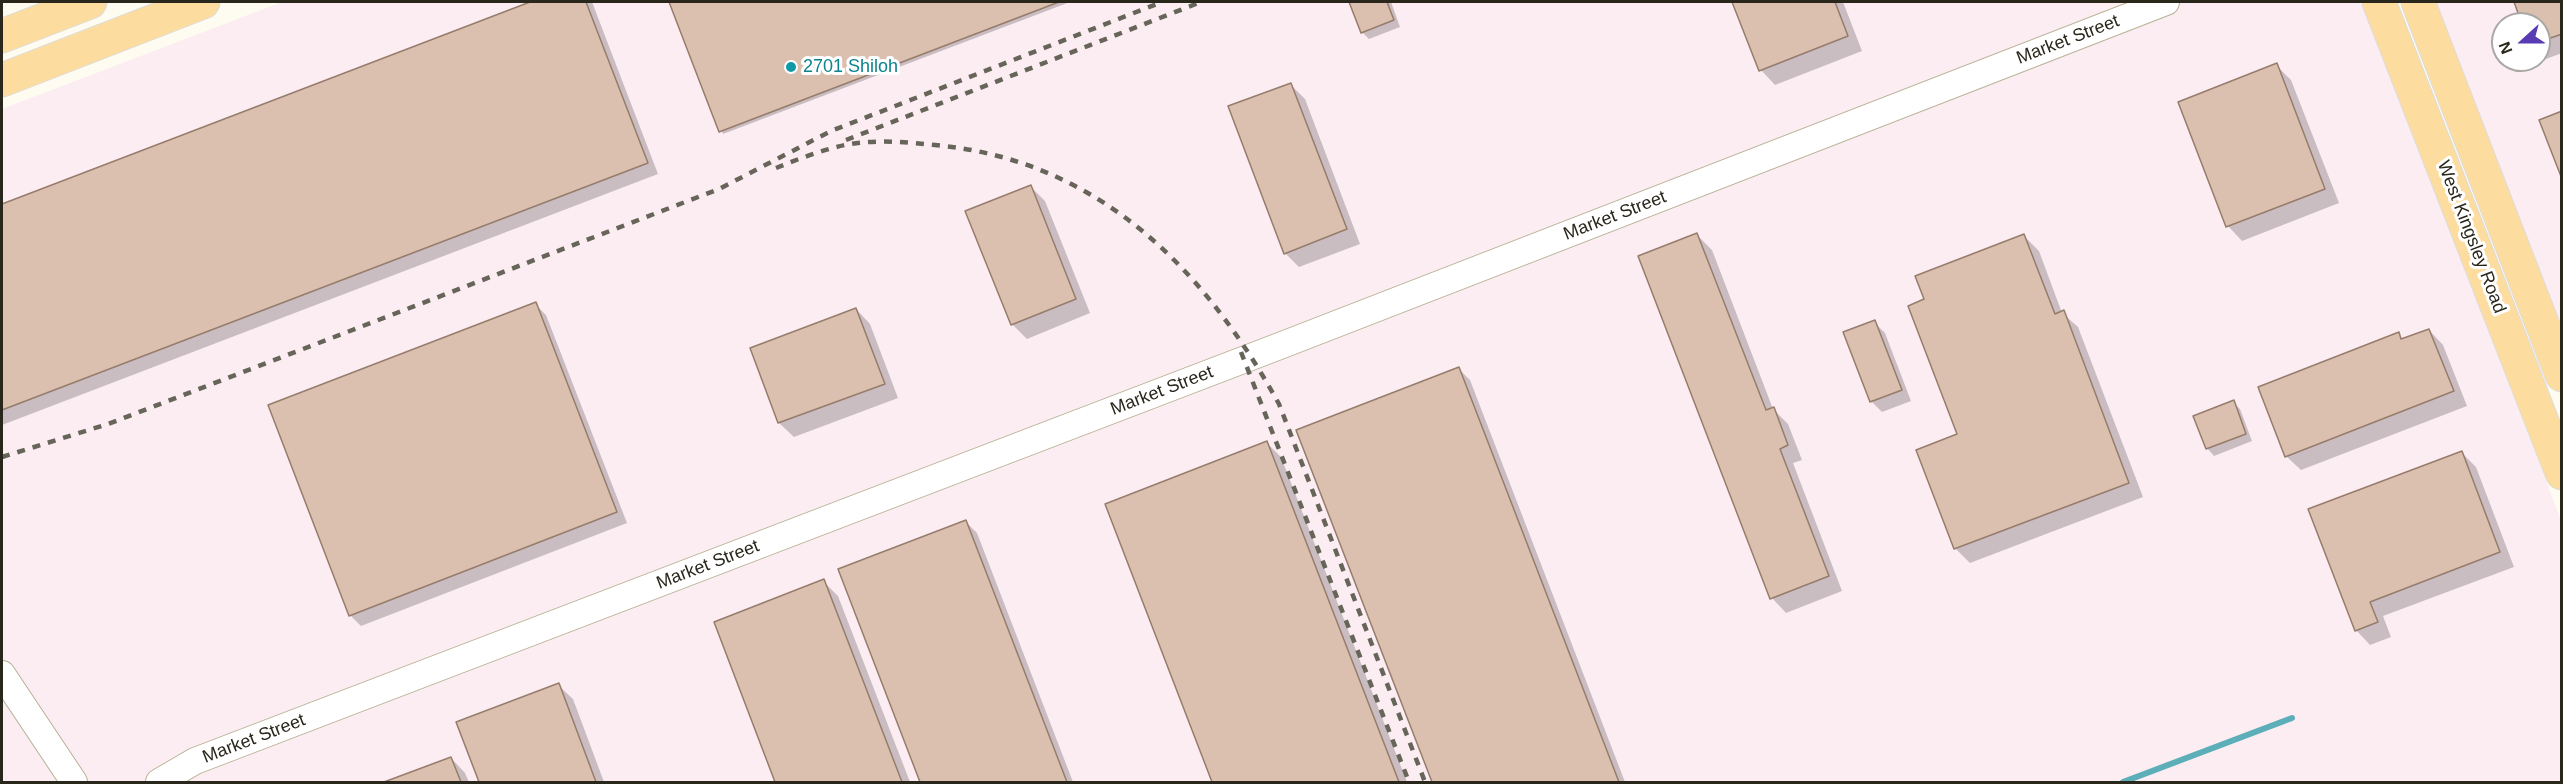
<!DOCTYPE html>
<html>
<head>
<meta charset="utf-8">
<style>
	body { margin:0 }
	#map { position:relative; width:2563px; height:784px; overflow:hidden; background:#fefcf0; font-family:Arial,sans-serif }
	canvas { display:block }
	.frame { position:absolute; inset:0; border:3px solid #29261b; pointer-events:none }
	.north { position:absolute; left:2491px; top:12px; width:60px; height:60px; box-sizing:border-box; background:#fff; border:2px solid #a9a8a4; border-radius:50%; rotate:249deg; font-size:16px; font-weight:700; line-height:24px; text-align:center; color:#29261b }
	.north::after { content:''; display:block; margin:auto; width:21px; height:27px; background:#593bb3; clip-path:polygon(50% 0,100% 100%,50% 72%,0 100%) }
</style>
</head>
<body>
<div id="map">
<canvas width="2563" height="784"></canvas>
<div class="frame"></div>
<div class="north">N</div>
</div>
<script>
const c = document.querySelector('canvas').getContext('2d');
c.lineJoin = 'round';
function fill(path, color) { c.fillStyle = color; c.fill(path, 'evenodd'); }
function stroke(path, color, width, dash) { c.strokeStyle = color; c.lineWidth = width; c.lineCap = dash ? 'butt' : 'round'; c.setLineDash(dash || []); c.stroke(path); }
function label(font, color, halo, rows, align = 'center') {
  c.font = font + ' Arial,sans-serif'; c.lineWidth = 6; c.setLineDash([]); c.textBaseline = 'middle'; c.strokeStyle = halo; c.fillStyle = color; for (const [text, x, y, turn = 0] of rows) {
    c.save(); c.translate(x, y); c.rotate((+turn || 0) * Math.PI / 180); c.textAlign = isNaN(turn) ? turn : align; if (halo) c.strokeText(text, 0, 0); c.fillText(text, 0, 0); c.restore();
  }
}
fill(new Path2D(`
	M282,2H2362L2561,520V782H2V109Z
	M2429,2H2561V344ZM2503,24H2539V60H2503Z`), '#fcedf2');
fill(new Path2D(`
	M534,2H592L658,174L2,425V206Z
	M670,2H1070L723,134Z
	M1351,2H1391L1400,27L1369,39L1362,32Z
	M1734,2H1843L1862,51L1775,85L1761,70Z
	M2515,2H2562V53L2546,59L2539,52V24H2524Z
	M2276,65L2291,80L2339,203L2242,241L2228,226Z
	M1290,84L1305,99L1360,244L1299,267L1285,253Z
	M1030,186L1045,201L1090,313L1027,339L1012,324Z
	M1697,235L1712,250L1773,409L1788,424L1802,460L1793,463L1842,591L1786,613L1772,598Z
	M2024,236L2039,251L2062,313L2078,327L2143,497L1970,563L1956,549L1918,451L1959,435Z
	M535,304L546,315L627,523L361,626L350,615Z
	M856,309L870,324L898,398L794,437L779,423Z
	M1874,322L1885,333L1911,401L1882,412L1871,401Z
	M2429,330L2443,345L2467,406L2301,470L2286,456L2398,334L2404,340Z
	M1459,369L1470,380L1625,782H1434L1298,431Z
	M2233,402L2240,409L2252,441L2214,456L2207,448Z
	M1267,443L1281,457L1407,782H1214L1107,505Z
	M2462,453L2476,467L2514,567L2383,616L2391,637L2370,645L2356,630L2310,510Z
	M966,522L977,533L1073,782H922L840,570Z
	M823,581L838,596L910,782H777L716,623Z
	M558,685L573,699L604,782H481L458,723Z
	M451,758L465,773L469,782H388Z`), '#0003');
stroke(new Path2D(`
	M2123,782L2292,718`), '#5caeb8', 6);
const building = new Path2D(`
	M530,2H586L648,163L2,410V204Z
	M669,2H1059L719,132Z
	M1349,2H1387L1394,20L1361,33Z
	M1732,2H1835L1848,36L1759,71Z
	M2514,2H2562V34L2539,42V24H2522Z
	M2277,63L2325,189L2226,227L2178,102Z
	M1291,83L1347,229L1284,254L1228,106Z
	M2562,111V179L2539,120Z
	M1031,185L1076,299L1011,325L965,211Z
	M1697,233L1766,410L1774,407L1788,445L1780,449L1829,576L1770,599L1638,256Z
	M2024,234L2055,314L2064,310L2129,483L1954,549L1916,450L1957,434L1908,306L1924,299L1915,276Z
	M536,302L617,512L349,616L268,405Z
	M856,308L885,384L778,423L750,348Z
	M1875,320L1902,390L1870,402L1843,332Z
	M2429,329L2454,391L2285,457L2258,387L2399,332L2401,339Z
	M1459,367L1619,782H1432L1296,430Z
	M2234,400L2246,434L2206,449L2193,416Z
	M1267,441L1399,782H1212L1105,504Z
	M2462,451L2500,552L2370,602L2378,622L2355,631L2308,509Z
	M966,520L1067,782H920L838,569Z
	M824,579L902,782H775L714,622Z
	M559,683L596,782H479L456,722Z
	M451,757L461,782H384Z`);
fill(building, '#dcc0af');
stroke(building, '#967c6c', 1.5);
const minor = new Path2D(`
	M2,674L74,782
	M159,782L195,761L1277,347L2166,2`);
const major = new Path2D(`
	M2379,2L2562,473
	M2418,2L2562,375
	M2,36L90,2
	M2,80L203,2`);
stroke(minor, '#b8b195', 28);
stroke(major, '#dddcdb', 35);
stroke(minor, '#fff', 26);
stroke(major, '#fddca0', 33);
stroke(new Path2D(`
	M846,140L1201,2
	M776,168C798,159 822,150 845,145C875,139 905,142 935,145C1098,160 1204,268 1279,404L1425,782
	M1241,352L1409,782
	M2,457L108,424L719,189L831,131L1162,2`), '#676559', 4.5, [8, 8]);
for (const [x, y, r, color] of [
	[791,67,6,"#0f9aa8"]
]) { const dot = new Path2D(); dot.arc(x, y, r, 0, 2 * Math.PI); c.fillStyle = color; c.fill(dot); stroke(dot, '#fff', 2); }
label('18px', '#29261b', '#fff', [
	["Market Street",2068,40,-21],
	["Market Street",1615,216,-21],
	["West Kingsley Road",2471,237,69],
	["Market Street",1162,391,-21],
	["Market Street",708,565,-21],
	["Market Street",254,739,-21]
]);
label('18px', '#0d838f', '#fff', [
	["2701 Shiloh",803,67]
], 'left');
</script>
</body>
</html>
